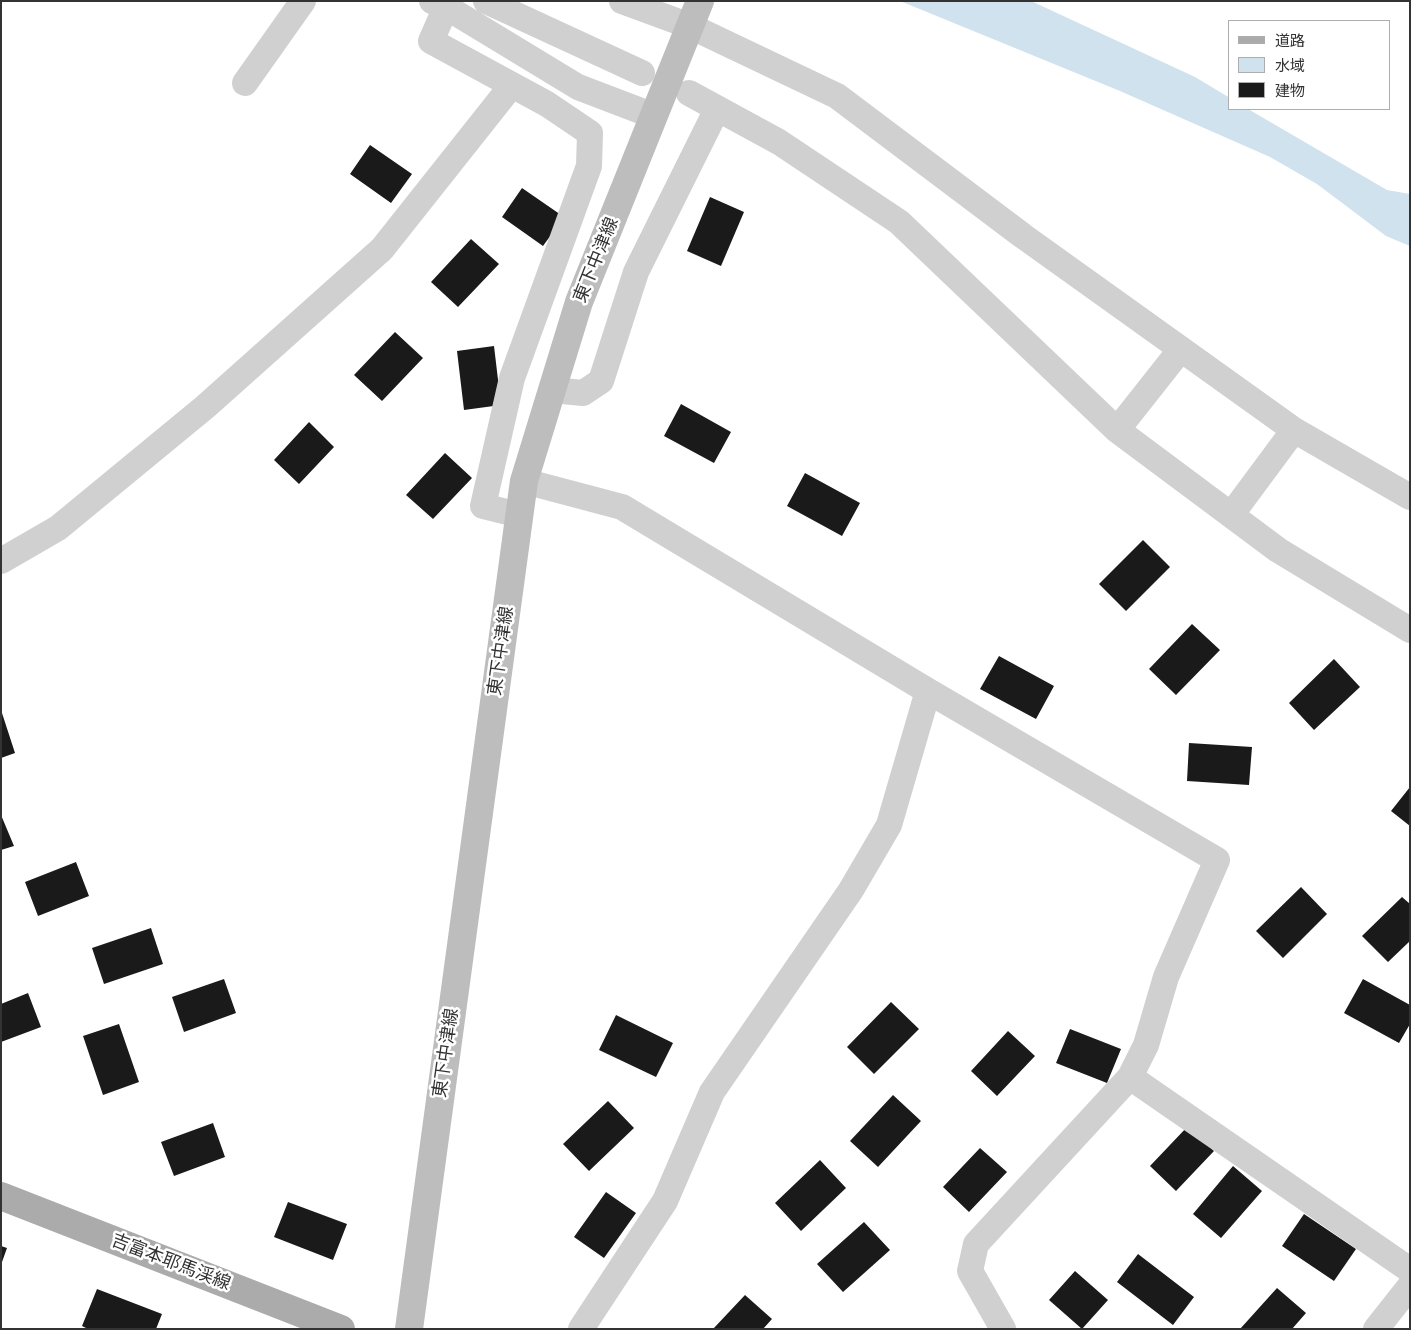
<!DOCTYPE html>
<html>
<head>
<meta charset="utf-8">
<style>
	body { margin:0 }
	#map { position:relative; width:1411px; height:1330px; overflow:hidden; background:#fff; font-family:Quicksand,"Noto Sans JP",sans-serif }
	canvas { display:block }
	.frame { position:absolute; inset:0; border:2px solid #333; pointer-events:none }
	.legend { position:absolute; left:1228px; top:20px; width:162px; height:90px; box-sizing:border-box; background:#fff; border:1px solid #adadad; margin:0; padding:6px 9px; list-style:none; font-size:15px; color:#333 }
	.legend li { display:flex; align-items:center; gap:10px; height:25px }
	.legend b { width:25px; border:1px solid #adadad }
</style>
</head>
<body>
<div id="map">
<canvas width="1411" height="1330"></canvas>
<div class="frame"></div>
<ul class="legend">
<li><b style="height:6px;background:#ababab"></b>道路</li>
<li><b style="height:14px;background:#cfe2ee"></b>水域</li>
<li><b style="height:14px;background:#1a1a1a"></b>建物</li>
</ul>
</div>
<script>
const c = document.querySelector('canvas').getContext('2d');
c.lineJoin = 'round';
function fill(path, color) { c.fillStyle = color; c.fill(path, 'evenodd'); }
function stroke(path, color, width, dash) { c.strokeStyle = color; c.lineWidth = width; c.lineCap = dash ? 'butt' : 'round'; c.setLineDash(dash || []); c.stroke(path); }
function label(font, color, halo, rows, align = 'center') {
  c.font = font + ' Quicksand,"Noto Sans JP",sans-serif'; c.lineWidth = 5; c.setLineDash([]); c.textBaseline = 'middle'; c.strokeStyle = halo; c.fillStyle = color; for (const [text, x, y, turn = 0] of rows) {
    c.save(); c.translate(x, y); c.rotate((+turn || 0) * Math.PI / 180); c.textAlign = isNaN(turn) ? turn : align; if (halo) c.strokeText(text, 0, 0); c.fillText(text, 0, 0); c.restore();
  }
}
fill(new Path2D(`
	M900,1H1031L1195,77L1230,98V109H1248L1387,190L1410,194V246L1386,236L1317,184L1270,157L1120,91Z`), '#cfe2ee');
fill(new Path2D(`
	M370,145L412,174L391,203L350,174Z
	M522,188L564,217L543,246L502,217Z
	M710,197L744,212L721,266L687,251Z
	M471,239L499,264L458,307L431,282Z
	M395,332L423,358L382,401L354,375Z
	M494,346L501,405L464,410L457,351Z
	M681,404L731,432L714,463L664,436Z
	M309,422L334,447L299,484L274,460Z
	M445,453L472,478L433,519L406,495Z
	M805,473L860,503L842,536L787,506Z
	M1143,540L1170,567L1126,611L1099,584Z
	M1192,624L1220,650L1176,695L1149,669Z
	M999,656L1054,686L1036,719L980,689Z
	M1334,659L1360,687L1314,730L1289,703Z
	M1,710L15,753L1,758Z
	M1189,743L1252,747L1249,785L1187,781Z
	M1410,787V826L1391,811Z
	M1,815L14,846L1,850Z
	M76,862L89,896L38,916L25,882Z
	M1301,887L1327,914L1283,958L1256,931Z
	M1402,897L1410,904V941L1388,962L1362,936Z
	M151,928L163,964L104,984L92,948Z
	M224,979L236,1013L184,1032L172,997Z
	M1363,979L1410,1005V1024L1399,1043L1344,1013Z
	M28,993L41,1027L1,1042V1004Z
	M891,1002L919,1029L874,1074L847,1047Z
	M616,1015L673,1043L656,1077L599,1050Z
	M119,1024L139,1082L103,1095L83,1036Z
	M1070,1029L1121,1049L1107,1083L1056,1063Z
	M1008,1031L1035,1056L997,1096L971,1071Z
	M893,1095L921,1121L878,1167L850,1141Z
	M608,1101L634,1128L589,1171L563,1144Z
	M213,1123L225,1157L174,1176L161,1142Z
	M1188,1126L1214,1151L1176,1191L1150,1166Z
	M980,1148L1007,1172L969,1212L943,1187Z
	M820,1160L846,1188L801,1231L775,1203Z
	M1233,1166L1262,1191L1221,1238L1193,1214Z
	M606,1192L636,1213L604,1258L574,1237Z
	M288,1202L347,1224L333,1260L274,1237Z
	M1304,1214L1356,1249L1334,1281L1282,1246Z
	M864,1222L890,1250L843,1292L817,1264Z
	M1,1246L7,1248L2,1262H1Z
	M1138,1254L1194,1297L1173,1325L1117,1282Z
	M1075,1271L1108,1300L1082,1329L1049,1300Z
	M1277,1288L1306,1313L1292,1329H1240Z
	M97,1289L162,1314L156,1329H88L82,1326Z
	M745,1295L772,1319L763,1329H713Z`), '#1a1a1a');
stroke(new Path2D(`
	M432,1L446,7L431,41L547,104L590,133L589,166L512,378L483,506L519,515
	M449,1L446,7L578,87L654,116
	M486,1L642,73
	M622,1L690,26L837,96L1023,236L1294,430L1410,497
	M245,83L303,1
	M689,93L779,142L899,222L1117,430L1278,550L1410,630
	M552,390L583,393L601,381L636,272L717,109
	M1117,430L1181,349
	M524,481L622,507L928,691L1217,860L1166,977L1146,1045L1130,1077L976,1244L970,1271L1003,1329
	M1231,515L1294,430
	M1,561L58,528L205,407L382,249L512,85
	M1130,1077L1410,1270
	M581,1329L665,1201L712,1092L851,890L889,825L928,691
	M1376,1329L1410,1286`), '#d0d0d0', 26);
stroke(new Path2D(`
	M409,1329L524,481L579,302L700,1`), '#bdbdbd', 28);
stroke(new Path2D(`
	M1,1196L341,1329`), '#ababab', 28);
label('18px', '#333', '#fff', [
	["東下中津線",596,260,-68],
	["東下中津線",501,651,-82],
	["東下中津線",446,1053,-82],
	["吉富本耶馬渓線",171,1262,21]
]);
</script>
</body>
</html>
